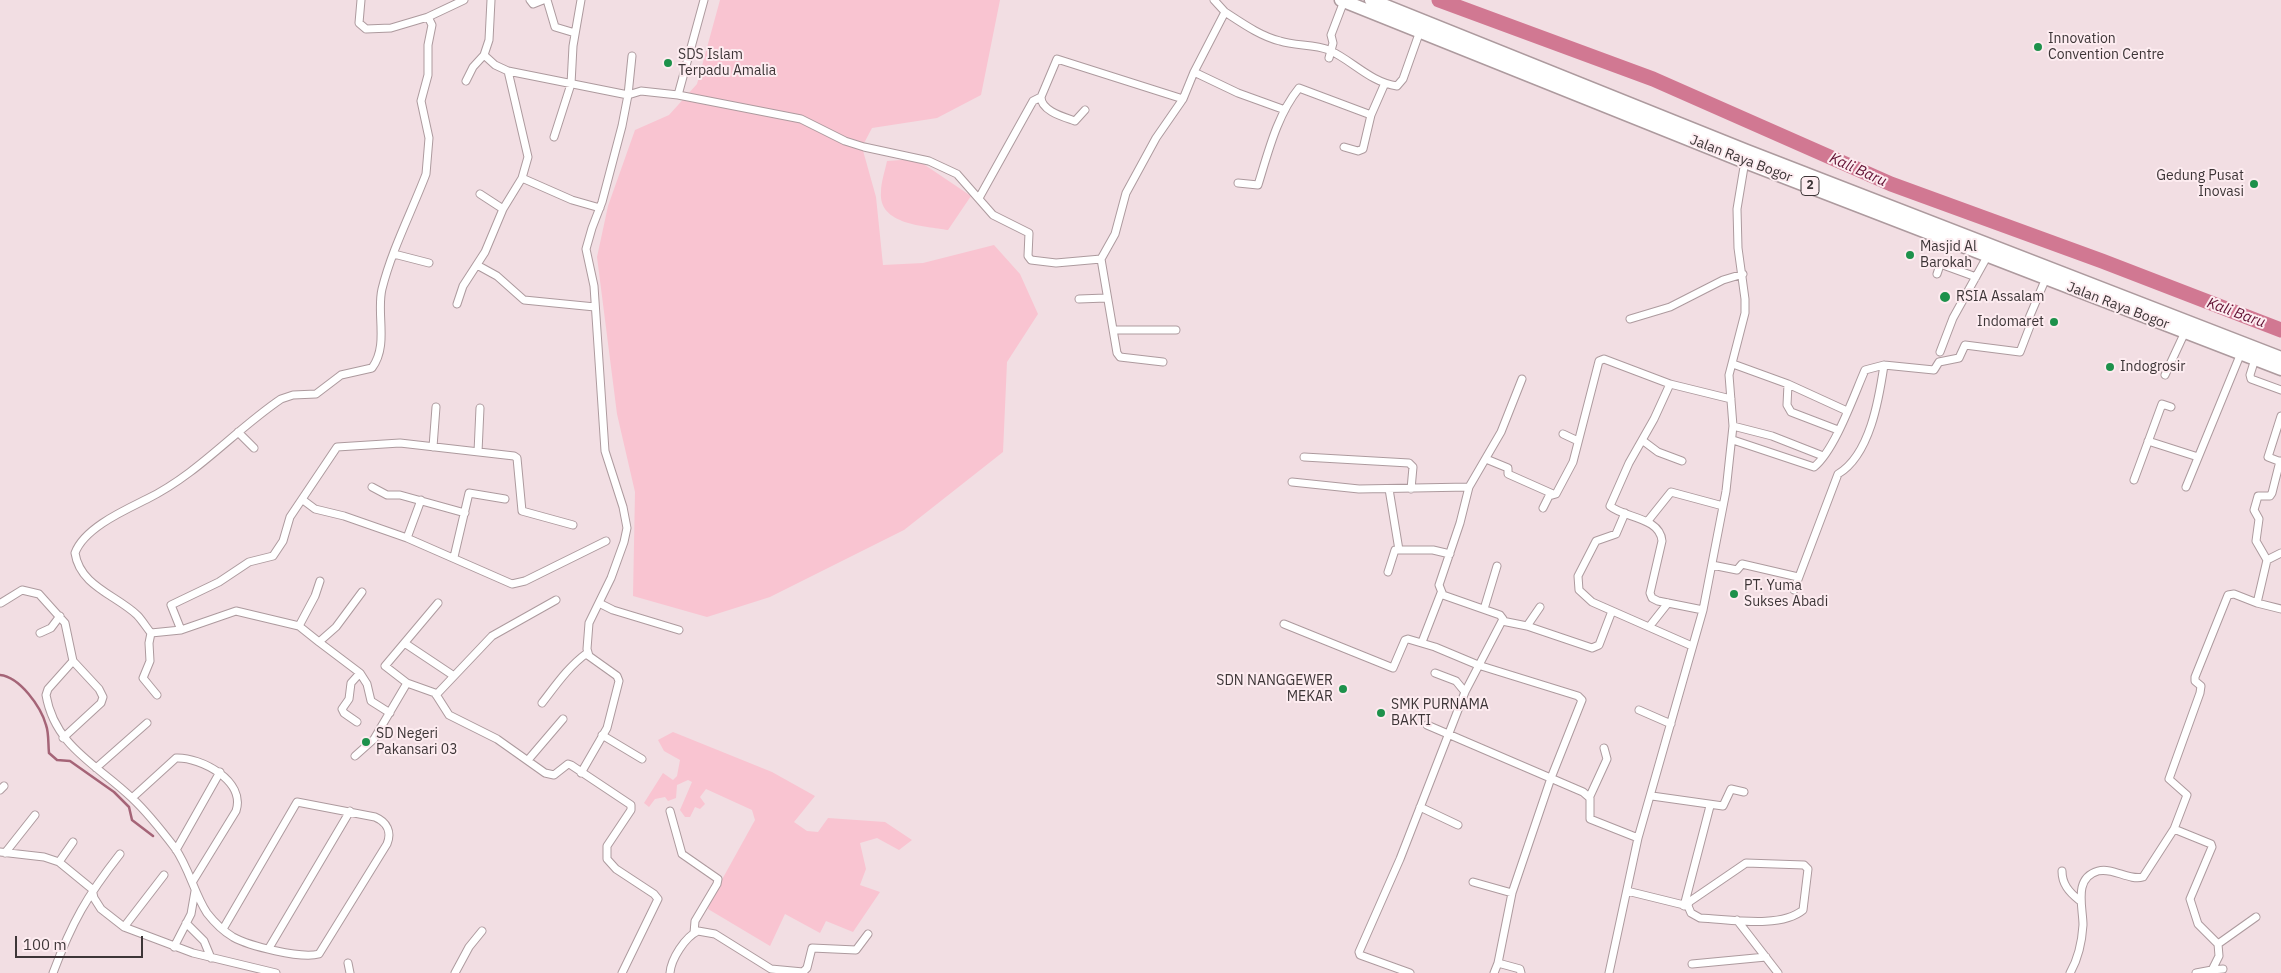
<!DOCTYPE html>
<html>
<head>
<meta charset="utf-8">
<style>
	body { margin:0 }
	#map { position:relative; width:2281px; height:973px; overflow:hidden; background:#f2dee3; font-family:"IBM Plex Sans",sans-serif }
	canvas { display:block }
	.scale { position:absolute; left:15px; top:936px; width:128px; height:22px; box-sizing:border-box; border:2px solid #3d3537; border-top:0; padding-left:6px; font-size:15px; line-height:18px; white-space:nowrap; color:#3d3537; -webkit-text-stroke:4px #fdecf0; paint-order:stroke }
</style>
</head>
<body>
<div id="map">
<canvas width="2281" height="973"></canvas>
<div class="scale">100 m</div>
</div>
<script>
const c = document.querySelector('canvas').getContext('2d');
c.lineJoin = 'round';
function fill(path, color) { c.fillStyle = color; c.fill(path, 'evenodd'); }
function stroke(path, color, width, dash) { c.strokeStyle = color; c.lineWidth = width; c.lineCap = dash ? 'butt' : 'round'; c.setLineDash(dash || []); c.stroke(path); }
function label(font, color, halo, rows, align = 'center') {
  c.font = font + ' "IBM Plex Sans",sans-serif'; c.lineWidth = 4; c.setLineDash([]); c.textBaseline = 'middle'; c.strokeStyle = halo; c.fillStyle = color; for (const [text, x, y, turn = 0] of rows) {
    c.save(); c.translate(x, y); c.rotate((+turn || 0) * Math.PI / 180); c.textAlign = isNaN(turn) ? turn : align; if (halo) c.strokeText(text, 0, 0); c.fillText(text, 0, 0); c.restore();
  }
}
fill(new Path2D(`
	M720,0H1000L981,95L937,118L872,128L862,147L876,197L883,265L923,263L994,245L1020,274L1038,314L1007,362L1003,452L904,530L770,597L707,617L633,596L635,492L617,414L597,257L608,206L635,130L669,115L697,84Z
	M916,159L971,196L948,230C925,226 878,225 881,192C881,182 885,171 887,161Z
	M673,732L772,772L815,796L794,822L807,831L818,832L828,818L885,822L912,840L899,850L877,838L860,843L866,869L860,885L880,892L853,932L826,921L820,933L785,914L770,946L708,909L709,903L755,820L752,810L706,789L700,797L705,804L700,809L695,807L690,817H685L680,810L692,782L688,780L677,785L676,798L668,801L665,797L655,799L649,807L644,803L663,773L673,780L677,776L680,760L664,751L658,740Z`), '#f9c4d1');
stroke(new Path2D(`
	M0,675C20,677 41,707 46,725C49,733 48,744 49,753L57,760L70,761L114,792L129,807L132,820L153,836`), '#a56477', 2.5);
stroke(new Path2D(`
	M1439,0L1653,79L1891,184L2102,261L2281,330`), '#d17892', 15);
const street = new Path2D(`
	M530,0L533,4L543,0
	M547,0L555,27L575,33
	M1225,12C1242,23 1260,36 1280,41C1295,46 1314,44 1329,50C1353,61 1370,82 1397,86L1403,79L1420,31
	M428,17L464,0
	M484,55L495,65L508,71L628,95L632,56
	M1329,58L1333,43L1331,35L1344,1
	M1194,72L1238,93L1285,110
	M466,81L473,67L484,55L489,40L491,0
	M678,95L801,119L845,141L864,147L929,161L957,174L993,215L1029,233L1028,256L1031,260L1056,263L1101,259L1115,234L1126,193L1156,138L1183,99L1194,72L1225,12L1214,0
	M1085,110L1075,121C1064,117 1041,111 1041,97L1057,59L1183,99
	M554,137L571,84L573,46L581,0
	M1344,147L1358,151L1363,149L1371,115L1385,83
	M522,178L572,200L600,208
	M1238,183L1258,185C1268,153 1277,115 1299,88L1371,115
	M480,194L503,209L522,178L528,157L508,71
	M979,198L1033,101L1041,97
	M394,254L429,263
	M1101,259L1117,353L1120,357L1163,362
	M477,265L497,276L524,300L595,307
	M1937,274L1940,265H1943L1976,277
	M1079,299L1106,298
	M457,304L463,286L485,252L503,209
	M1630,319L1670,307L1723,280L1743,274
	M1115,330H1176
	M1940,352L1953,318L1988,255
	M2255,359L2250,375L2251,379L2281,390
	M1733,364L1788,384L1847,411
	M2165,375L2185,332
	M1788,384L1787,405L1791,412L1838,430
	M2281,416L2268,457L2281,462
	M1733,426L1772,436L1823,456
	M238,432L254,448
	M1563,434L1578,441
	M1642,440L1658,452L1682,461
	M1733,440L1814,467C1835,450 1854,395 1865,370L1884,365L1934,370L1939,362L1959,358L1965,345L2020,352L2030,326L2029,318L2046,278
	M2148,441L2198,457
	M433,447L436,407
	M478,452L480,408
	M1304,457L1409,463L1413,467L1411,489
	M1486,459L1508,468V474L1553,494
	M2134,480L2162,404L2171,407
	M1292,482L1359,489L1469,487
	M372,487L387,495H400L465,513
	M2186,487L2241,353
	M1389,489L1399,550
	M303,500L315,509L344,516L407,538L512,584L525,581L606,541
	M1543,508L1549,496L1556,494L1573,462L1599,361L1604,359L1670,384
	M1625,513L1616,534L1596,541L1578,576L1579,590L1592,602L1692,646
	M1647,522L1671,492L1723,506
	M407,538L421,500
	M454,557L469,493L505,499
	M2267,560L2281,553
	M1712,565L1737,570L1742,564L1798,577
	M1388,572L1395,550H1433L1450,554
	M320,581L315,596L299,626L319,642L336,627L362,592
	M1794,590L1838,474C1870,455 1879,399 1884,365
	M1,603L22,590L39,594L65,623L73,661L48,689L46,695C55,747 98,765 132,798C148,813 162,831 175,848C189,868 194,893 207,913C214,922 223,931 233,937C249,946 301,959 319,954L387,844C392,832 387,822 375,817L297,802L223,929
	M438,603L385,666L407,683L435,693L449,715L497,739L545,773L554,775L568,764L571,765L631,805V810L607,846V859L616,869L654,894L658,899L622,973
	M599,603L613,610L679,630
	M2257,603L2281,609
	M1484,609L1497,566
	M1703,610L1658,601L1652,598L1650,593L1662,541C1660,517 1624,518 1610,506L1629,463L1654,419L1670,384L1731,399
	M1502,621L1527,626L1592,648L1599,645L1612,611
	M1284,624L1393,668L1405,640L1408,639L1435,647L1478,665L1578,696L1582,700L1551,778L1512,893L1498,963L1494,973
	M299,626L236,611L181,630L151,633C146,627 142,620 137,615C116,595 80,586 75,553C84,528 125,510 147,499C198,474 235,430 281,399L293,395L316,394L341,375L372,368C389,345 376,314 382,289C392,249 412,211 426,174L429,138L421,101L428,75V45L432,25L428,17L391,28L366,29L359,23L361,0
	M1527,626L1540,607
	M1649,627L1668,603
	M181,630L171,605L219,582L249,562L273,556L283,541L290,517L337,447L400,443L514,456L517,458L522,511L573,525
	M40,633L51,628L60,616
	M151,633L149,643L150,661L143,678L157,695
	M319,642L360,673L367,684L371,701L390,713
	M1422,642L1441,593
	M406,644L454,676
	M1435,673L1456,681L1465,692
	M436,695L492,636L556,600
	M542,703C556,685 568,667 587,653
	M1639,710L1671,724
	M357,722L344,713L342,709L349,699L351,683L360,673
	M1427,725L1583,792L1590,798V819L1638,838
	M602,735L642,759
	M63,738L101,703L103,697L99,689L73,661
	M355,756L374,739L407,683
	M528,760L563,719
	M96,768L147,723
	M581,773L607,728L619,681L617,676L589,656L587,649L589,623L611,578L624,542L627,528L623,507L605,451L594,286L586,249L592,228L602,202L622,126L628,95L641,91L678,95L704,0
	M0,790L4,786
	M1590,796L1607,759L1604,748
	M1652,796L1723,806L1731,789L1744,792
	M132,798L176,758C201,757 246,781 236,811L193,881
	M1420,807L1458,825
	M670,811L682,854L718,879L717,884L695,921L694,933
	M2174,829L2211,844L2212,847L2190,899L2198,924L2218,944
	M176,850L220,772
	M0,852L44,857L59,862L92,889L94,898L101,909L124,927L193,953L276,973
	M5,853L35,815
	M59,862L73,842
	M2062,871C2062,884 2069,892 2079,900
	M1473,882L1512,893
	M1627,891L1688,906L1691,913L1700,918C1729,919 1780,929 1803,910L1808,869L1804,865L1746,863L1689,902L1688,906
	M1684,906L1710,806
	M1737,920L1778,973
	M186,923L204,941L211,958
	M124,927L164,875
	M174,947L191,914L195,891
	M269,948L350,811
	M348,963L350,973
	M1498,963L1520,969L1521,973
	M1692,964L1766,957
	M53,973C72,922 87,896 120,854
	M455,973L469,947L482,931
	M670,973C671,959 685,937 698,931L715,934L771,969L803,972L807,968L812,948L856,950L868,934
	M1410,973L1360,955L1359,952L1400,859L1465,692L1503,619L1500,615L1443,595L1439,585L1460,523L1469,487L1501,432L1522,379
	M1609,973L1638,838L1703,610L1726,491L1733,426L1729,375L1745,313V299L1738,248L1737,209L1745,161
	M2070,973C2078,959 2082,941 2083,925C2083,907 2073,878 2098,871C2113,867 2129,881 2143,877L2174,829L2187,795L2169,779L2200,693L2201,686L2195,681V677L2228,595L2234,594L2257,603L2267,560L2256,541L2259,519L2254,510L2258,496H2270L2272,493L2280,461
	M2196,973L2212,970L2219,956L2218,944L2256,917
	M2212,973V970L2223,969`);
const highway = new Path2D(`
	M1341,0L1745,162L2281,369
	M1371,0L1747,151L2281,358`);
stroke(street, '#ad9a9e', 9);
stroke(highway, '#ad9a9e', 15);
stroke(street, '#fff', 7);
stroke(highway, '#fff', 12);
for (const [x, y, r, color] of [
	[2038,47,5,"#1d914b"],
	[668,63,5,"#1d914b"],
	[2254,184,5,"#1d914b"],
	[1910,255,5,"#1d914b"],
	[1945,297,6,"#1d914b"],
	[2054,322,5,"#1d914b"],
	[2110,367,5,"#1d914b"],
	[1734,594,5,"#1d914b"],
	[1343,689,5,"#1d914b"],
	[1381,713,5,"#1d914b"],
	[366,742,5,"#1d914b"]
]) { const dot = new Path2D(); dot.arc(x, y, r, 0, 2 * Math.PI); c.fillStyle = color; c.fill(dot); stroke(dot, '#fdecf0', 2); }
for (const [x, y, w] of [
	[1810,186,18]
]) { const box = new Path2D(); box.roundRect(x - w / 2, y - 9.5, w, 19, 4); c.fillStyle = '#fdecf0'; c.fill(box); stroke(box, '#3d3537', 1); }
label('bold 12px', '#3d3537', null, [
	["2",1810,186]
]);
label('14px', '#3d3537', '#fdecf0', [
	["Innovation",2048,39],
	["Convention Centre",2048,55],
	["SDS Islam",678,55],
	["Terpadu Amalia",678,71],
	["Gedung Pusat",2244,176,"right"],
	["Inovasi",2244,192,"right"],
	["Masjid Al",1920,247],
	["Barokah",1920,263],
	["RSIA Assalam",1956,297],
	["Indomaret",2044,322,"right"],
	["Indogrosir",2120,367],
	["PT. Yuma",1744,586],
	["Sukses Abadi",1744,602],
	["SDN NANGGEWER",1333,681,"right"],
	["MEKAR",1333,697,"right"],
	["SMK PURNAMA",1391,705],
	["BAKTI",1391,721],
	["SD Negeri",376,734],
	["Pakansari 03",376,750]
], 'left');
label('14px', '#3d3537', '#fdecf0', [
	["Jalan Raya Bogor",1741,159,21],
	["Jalan Raya Bogor",2118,306,21]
]);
label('italic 15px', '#621133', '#fdecf0', [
	["Kali Baru",1858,170,24],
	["Kali Baru",2236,313,20]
]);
</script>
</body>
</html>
